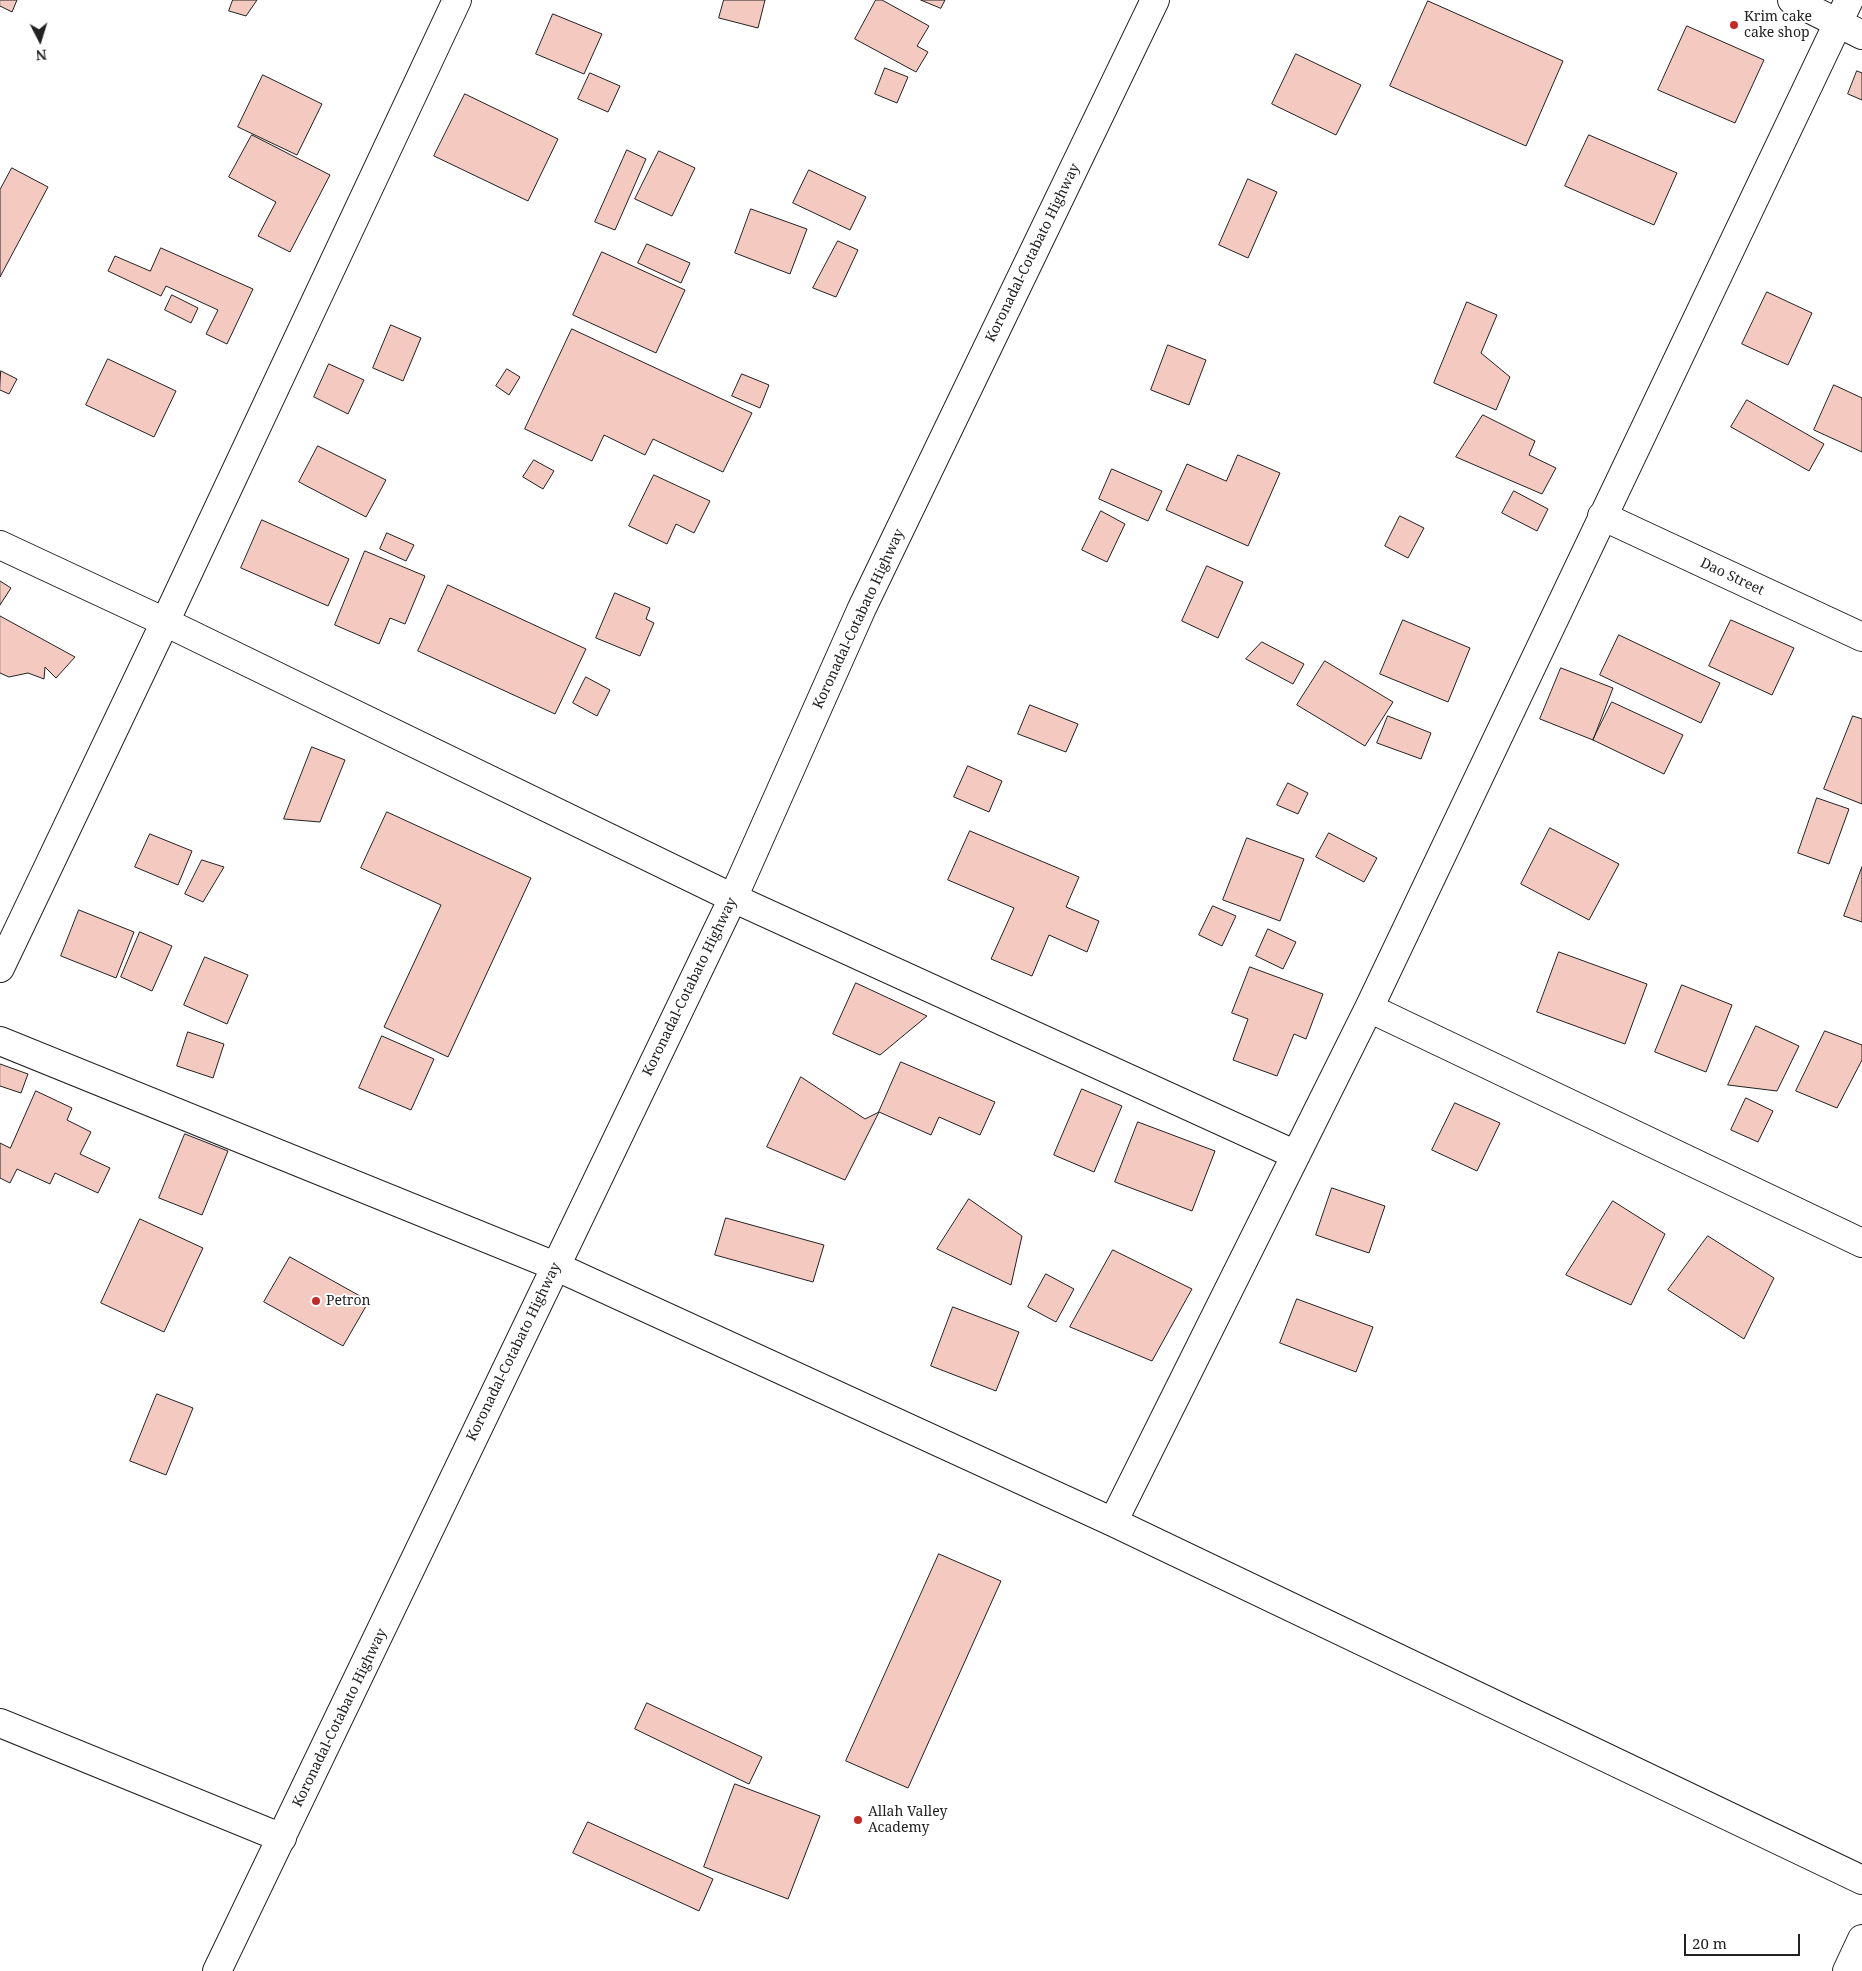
<!DOCTYPE html>
<html>
<head>
<meta charset="utf-8">
<style>
	body { margin:0 }
	#map { position:relative; width:1862px; height:1971px; overflow:hidden; background:#fff; font-family:"Noto Serif",serif }
	canvas { display:block }
	.north { position:absolute; left:15px; top:15px; width:50px; height:50px; -webkit-text-stroke:4px #fff; paint-order:stroke; rotate:175deg; font-size:14px; font-weight:700; line-height:20px; text-align:center; color:#222 }
	.north::after { content:''; display:block; margin:auto; width:18px; height:22px; background:#222; clip-path:polygon(50% 0,100% 100%,50% 72%,0 100%) }
	.scale { position:absolute; left:1684px; top:1934px; width:116px; height:22px; box-sizing:border-box; border:2px solid #222; border-top:0; padding-left:6px; font-size:15px; line-height:18px; white-space:nowrap; color:#222; -webkit-text-stroke:4px #fff; paint-order:stroke }
</style>
</head>
<body>
<div id="map">
<canvas width="1862" height="1971"></canvas>
<div class="north">N</div>
<div class="scale">20 m</div>
</div>
<script>
const c = document.querySelector('canvas').getContext('2d');
c.lineJoin = 'round';
function fill(path, color) { c.fillStyle = color; c.fill(path, 'evenodd'); }
function stroke(path, color, width, dash) { c.strokeStyle = color; c.lineWidth = width; c.lineCap = dash ? 'butt' : 'round'; c.setLineDash(dash || []); c.stroke(path); }
function label(font, color, halo, rows, align = 'center') {
  c.font = font + ' "Noto Serif",serif'; c.lineWidth = 4; c.setLineDash([]); c.textBaseline = 'middle'; c.strokeStyle = halo; c.fillStyle = color; for (const [text, x, y, turn = 0] of rows) {
    c.save(); c.translate(x, y); c.rotate((+turn || 0) * Math.PI / 180); c.textAlign = isNaN(turn) ? turn : align; if (halo) c.strokeText(text, 0, 0); c.fillText(text, 0, 0); c.restore();
  }
}
const building = new Path2D(`
	M0,0H17L12,12L0,6Z
	M233,0H257L246,16L229,11Z
	M724,0H765L758,28L719,18Z
	M876,0H882L929,26L917,46L928,52L916,72L855,39Z
	M921,0H945L941,8Z
	M1428,1L1563,61L1526,146L1390,86Z
	M553,14L602,34L584,74L536,54Z
	M1687,26L1764,60L1735,123L1658,90Z
	M1296,54L1361,85L1336,135L1272,104Z
	M885,68L908,77L897,103L875,94Z
	M1857,71L1862,73V100L1848,94Z
	M590,73L620,86L608,112L578,99Z
	M263,75L322,104L297,155L238,127Z
	M465,94L558,139L528,201L434,156Z
	M252,135L330,175L290,252L258,236L276,202L229,177Z
	M1589,135L1677,173L1654,225L1565,186Z
	M627,150L646,159L615,230L595,222Z
	M659,151L695,168L672,216L635,199Z
	M12,168L48,187L0,277V190Z
	M809,170L866,197L850,230L793,203Z
	M1248,179L1277,192L1248,258L1219,245Z
	M751,209L807,229L790,274L735,253Z
	M838,241L858,250L836,297L813,288Z
	M647,244L690,263L681,283L638,263Z
	M161,248L253,289L227,344L206,334L218,310L166,286L161,296L108,271L115,256L150,271Z
	M602,252L685,290L656,353L573,315Z
	M1767,292L1812,313L1788,365L1742,344Z
	M172,295L198,308L191,323L165,310Z
	M1467,302L1497,315L1481,353L1510,377L1496,410L1434,383Z
	M391,325L421,338L403,381L373,368Z
	M572,329L752,413L723,472L653,439L645,455L604,435L592,461L525,429Z
	M1168,345L1206,360L1189,405L1151,390Z
	M108,359L176,391L154,437L86,405Z
	M329,364L364,380L348,414L314,397Z
	M507,369L520,377L509,395L496,386Z
	M1,371L17,379L9,394L0,390Z
	M742,374L769,385L760,408L732,396Z
	M1834,385L1862,398V452L1814,430Z
	M1747,400L1824,444L1809,471L1731,427Z
	M1483,415L1535,441L1529,455L1556,468L1542,494L1456,457Z
	M318,446L386,480L366,517L299,482Z
	M1238,455L1280,473L1248,546L1166,510L1187,464L1226,481Z
	M534,460L554,471L543,489L523,477Z
	M1112,469L1162,491L1148,521L1099,499Z
	M654,475L710,501L694,533L676,524L667,544L629,526Z
	M1514,491L1548,509L1537,531L1502,513Z
	M1101,511L1125,524L1107,562L1082,550Z
	M1400,516L1424,528L1408,558L1385,546Z
	M262,520L349,559L328,606L241,568Z
	M387,533L414,545L406,561L380,549Z
	M365,551L425,576L405,624L390,618L379,644L335,625Z
	M1207,566L1243,582L1218,638L1182,621Z
	M0,581L11,588L0,605Z
	M448,585L586,649L555,714L418,651Z
	M615,593L650,608L646,619L654,623L640,656L596,638Z
	M0,616L75,657L56,678L45,667L44,679L28,673L9,677L0,673Z
	M1403,620L1470,648L1448,702L1380,674Z
	M1731,620L1794,648L1772,695L1709,666Z
	M1619,635L1720,683L1701,723L1600,675Z
	M1262,642L1304,664L1293,684L1246,659Z
	M1325,661L1393,702L1365,746L1297,705Z
	M1561,668L1613,688L1593,740L1540,719Z
	M586,677L610,690L597,716L573,703Z
	M1612,702L1683,735L1664,774L1593,740Z
	M1030,705L1078,724L1066,752L1018,734Z
	M1388,716L1431,733L1421,759L1377,743Z
	M1853,716L1862,719V804L1824,789Z
	M312,747L345,760L320,822L284,819Z
	M968,766L1002,781L989,812L954,797Z
	M1288,783L1308,793L1298,814L1277,805Z
	M1817,798L1849,809L1829,864L1798,853Z
	M387,812L531,878L448,1057L384,1027L441,905L361,868Z
	M1550,828L1619,864L1589,920L1521,884Z
	M970,831L1079,877L1066,907L1099,921L1087,952L1049,935L1032,976L991,959L1014,908L948,880Z
	M1329,833L1377,858L1364,882L1316,857Z
	M150,834L192,851L178,885L135,867Z
	M1247,838L1304,859L1280,921L1223,900Z
	M202,860L224,867L203,902L185,894Z
	M1862,867V922L1844,916Z
	M1213,906L1236,916L1222,946L1199,935Z
	M79,910L134,932L116,978L61,956Z
	M1268,929L1296,942L1283,969L1256,956Z
	M140,932L172,946L152,991L121,977Z
	M1559,952L1647,984L1625,1044L1537,1012Z
	M205,957L248,975L227,1024L184,1005Z
	M1250,967L1323,994L1306,1039L1294,1034L1277,1076L1233,1060L1248,1019L1232,1013Z
	M856,983L927,1016L880,1055L833,1034Z
	M1682,985L1732,1005L1706,1072L1655,1052Z
	M1756,1026L1799,1046L1777,1091L1728,1085Z
	M1825,1031L1862,1045V1060L1837,1108L1796,1091Z
	M188,1032L224,1044L213,1078L177,1066Z
	M382,1036L434,1059L411,1110L359,1088Z
	M901,1062L995,1102L980,1135L939,1117L931,1135L879,1112Z
	M0,1064L28,1074L21,1093L0,1086Z
	M801,1077L865,1119L879,1112L845,1180L767,1147Z
	M1082,1089L1122,1106L1094,1172L1054,1155Z
	M36,1091L72,1108L67,1120L91,1132L80,1154L110,1168L98,1193L55,1173L50,1184L17,1169L10,1183L0,1178V1143L10,1148Z
	M1746,1098L1773,1111L1758,1142L1731,1130Z
	M1455,1103L1500,1123L1477,1171L1432,1150Z
	M1138,1122L1215,1151L1192,1211L1115,1182Z
	M185,1134L228,1151L202,1215L159,1198Z
	M1332,1188L1385,1206L1369,1253L1316,1235Z
	M969,1199L1022,1236L1011,1285L937,1249Z
	M1613,1201L1665,1234L1631,1305L1566,1275Z
	M726,1218L824,1245L813,1282L715,1255Z
	M140,1219L203,1248L164,1332L101,1303Z
	M1708,1236L1774,1278L1744,1339L1668,1290Z
	M1113,1250L1192,1289L1152,1361L1070,1327Z
	M290,1257L369,1301L343,1346L264,1302Z
	M1046,1274L1074,1289L1056,1322L1028,1307Z
	M1297,1299L1373,1327L1356,1372L1280,1343Z
	M953,1307L1019,1332L996,1391L931,1366Z
	M157,1394L193,1408L166,1475L130,1461Z
	M939,1554L1001,1581L908,1788L846,1761Z
	M647,1703L762,1757L749,1784L635,1729Z
	M735,1784L820,1816L788,1899L704,1867Z
	M588,1822L713,1879L699,1911L573,1853Z`);
fill(building, '#f3c9c0');
stroke(building, '#222', 1);
const minor = new Path2D(`
	M1792,0L1862,35
	M1602,516L1862,637
	M0,545L165,622L733,898L1296,1155
	M0,968L165,622L457,0
	M1369,1008L1862,1243
	M0,1041L555,1266L1113,1522L1862,1880
	M1113,1522L1369,1008L1849,0
	M0,1723L282,1838
	M1847,1971L1862,1939`);
const trunk = new Path2D(`
	M217,1971L733,898L862,608L1155,0`);
stroke(minor, '#222', 30);
stroke(trunk, '#222', 30);
stroke(minor, '#fff', 28);
stroke(trunk, '#fff', 28);
for (const [x, y, r, color] of [
	[1734,25,5,"#c62828"],
	[316,1301,5,"#c62828"],
	[858,1820,5,"#c62828"]
]) { const dot = new Path2D(); dot.arc(x, y, r, 0, 2 * Math.PI); c.fillStyle = color; c.fill(dot); stroke(dot, '#fff', 2); }
label('14px', '#222', '#fff', [
	["Krim cake",1744,17],
	["cake shop",1744,33],
	["Petron",326,1301],
	["Allah Valley",868,1812],
	["Academy",868,1828]
], 'left');
label('14px', '#222', '#fff', [
	["Koronadal-Cotabato Highway",1033,253,-64],
	["Dao Street",1732,577,25],
	["Koronadal-Cotabato Highway",859,619,-65],
	["Koronadal-Cotabato Highway",690,987,-64],
	["Koronadal-Cotabato Highway",514,1352,-64],
	["Koronadal-Cotabato Highway",340,1718,-64]
]);
</script>
</body>
</html>
